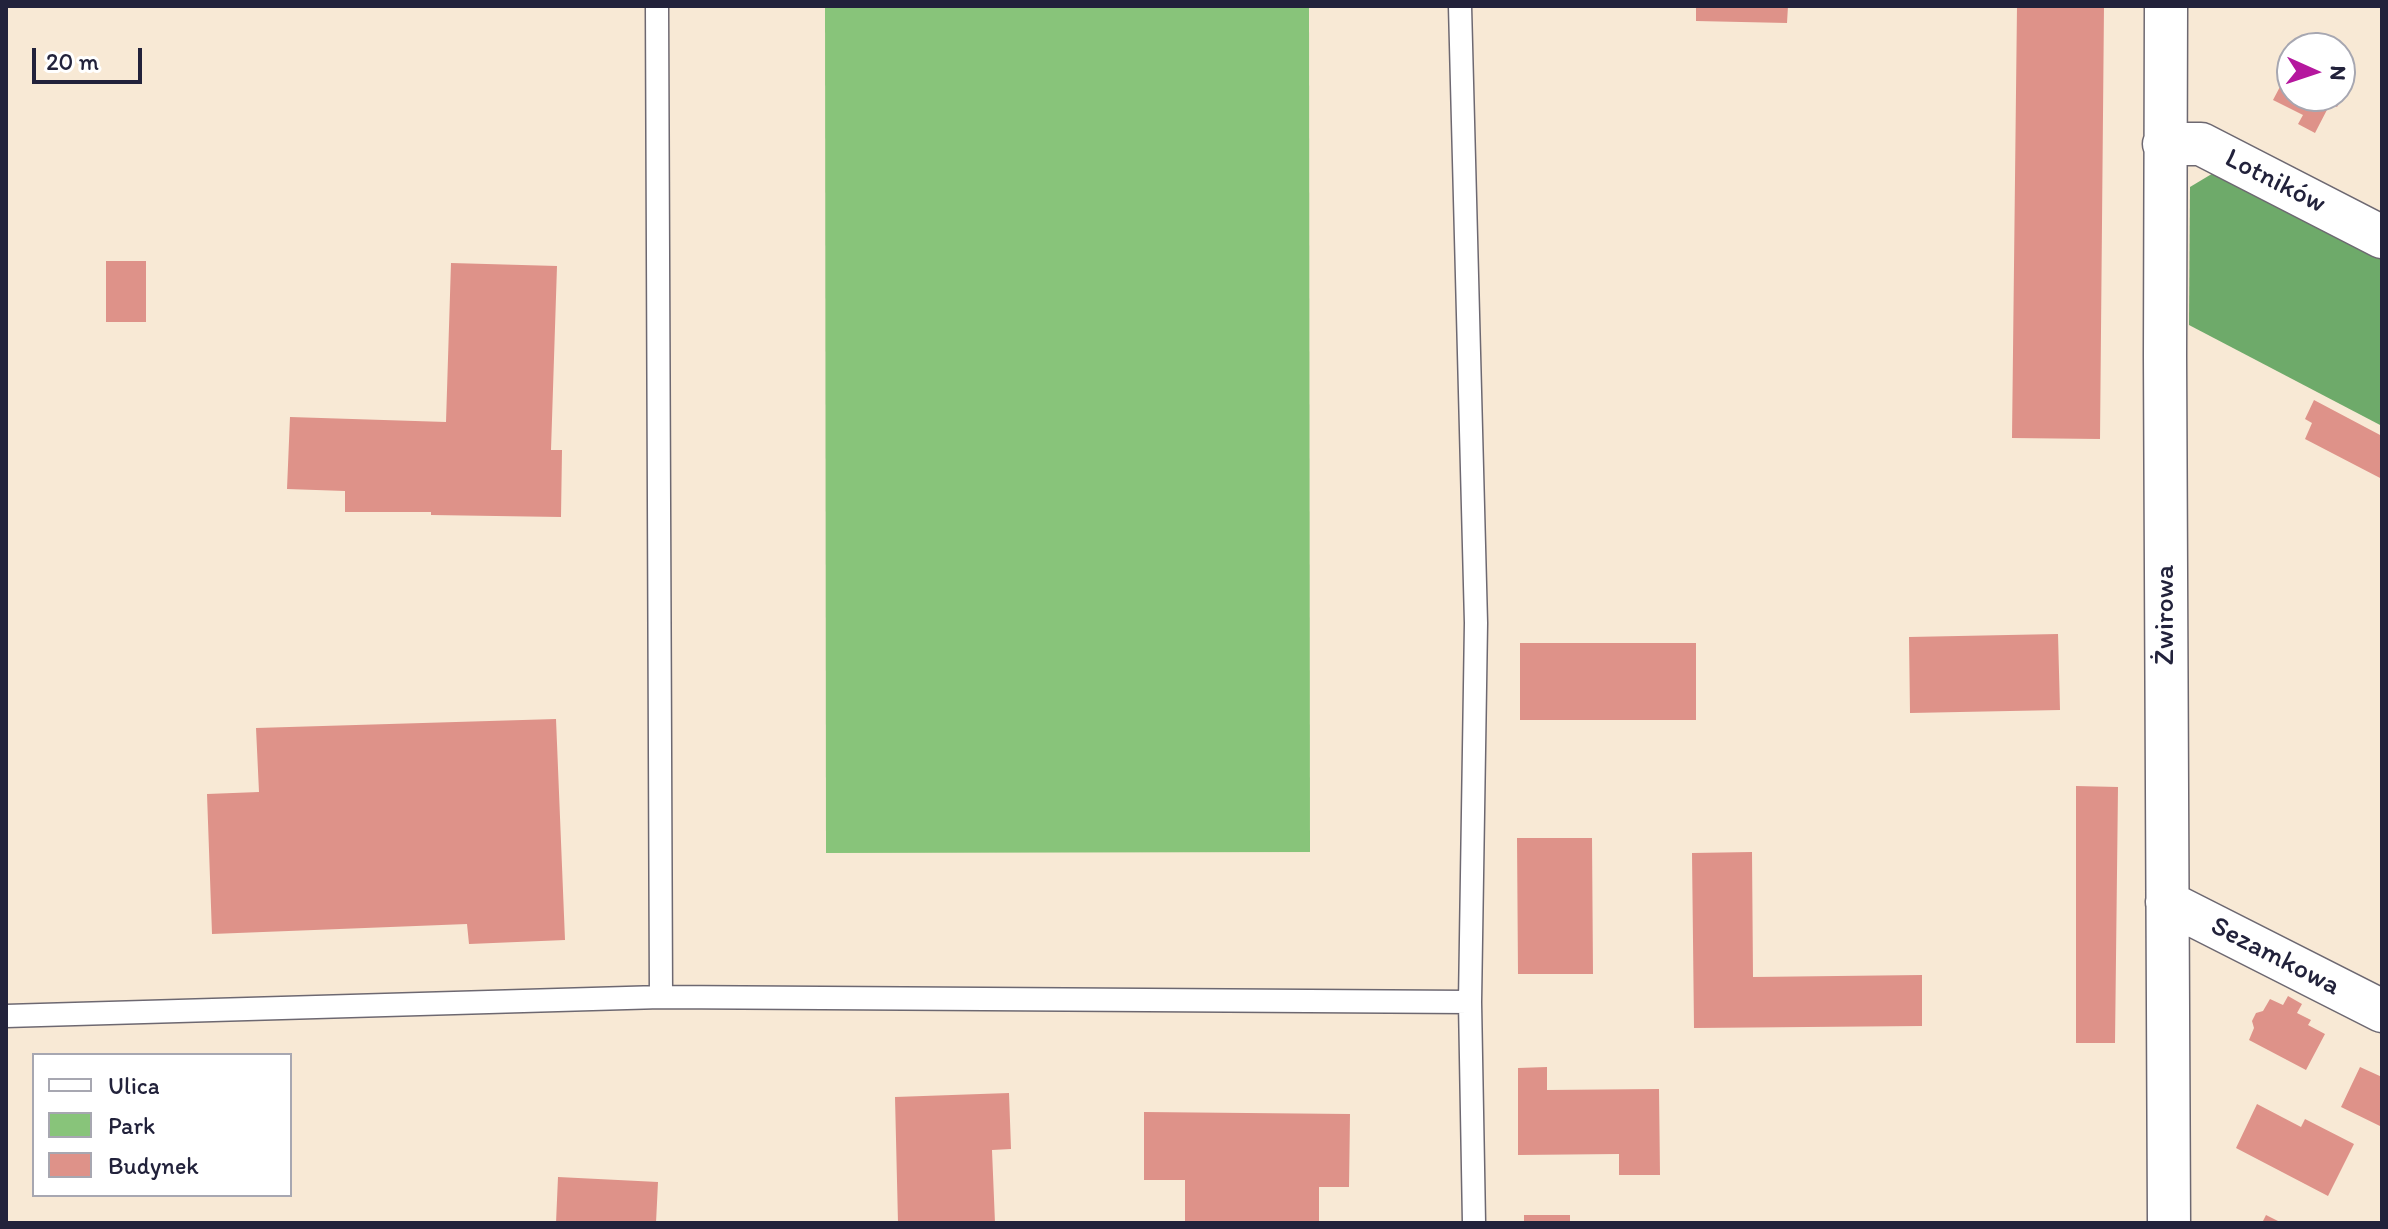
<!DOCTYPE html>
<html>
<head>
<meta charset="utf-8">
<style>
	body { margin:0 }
	#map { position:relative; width:2388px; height:1229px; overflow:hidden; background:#f8e9d5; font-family:Itim,sans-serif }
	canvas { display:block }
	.frame { position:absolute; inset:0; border:8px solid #22223b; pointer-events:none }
	.legend { position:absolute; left:32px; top:1053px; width:260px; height:144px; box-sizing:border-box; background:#fff; border:2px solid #a7a7b1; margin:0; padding:10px 14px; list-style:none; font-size:24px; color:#22223b }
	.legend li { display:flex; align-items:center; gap:16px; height:40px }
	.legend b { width:40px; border:2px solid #a7a7b1 }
	.north { position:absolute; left:2276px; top:32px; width:80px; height:80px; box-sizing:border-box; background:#fff; border:2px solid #a7a7b1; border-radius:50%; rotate:93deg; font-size:22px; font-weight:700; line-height:32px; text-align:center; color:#22223b }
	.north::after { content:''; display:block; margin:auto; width:28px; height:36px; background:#b5179e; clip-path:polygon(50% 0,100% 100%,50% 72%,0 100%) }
	.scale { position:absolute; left:32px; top:48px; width:110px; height:36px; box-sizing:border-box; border:4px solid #22223b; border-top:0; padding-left:10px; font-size:24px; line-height:28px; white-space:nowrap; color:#22223b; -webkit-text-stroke:6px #fff; paint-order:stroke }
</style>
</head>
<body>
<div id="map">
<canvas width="2388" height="1229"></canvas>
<div class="frame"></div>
<ul class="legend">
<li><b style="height:10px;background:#fff"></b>Ulica</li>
<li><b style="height:22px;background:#88c47a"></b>Park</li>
<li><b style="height:22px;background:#de9289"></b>Budynek</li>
</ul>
<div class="north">N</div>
<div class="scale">20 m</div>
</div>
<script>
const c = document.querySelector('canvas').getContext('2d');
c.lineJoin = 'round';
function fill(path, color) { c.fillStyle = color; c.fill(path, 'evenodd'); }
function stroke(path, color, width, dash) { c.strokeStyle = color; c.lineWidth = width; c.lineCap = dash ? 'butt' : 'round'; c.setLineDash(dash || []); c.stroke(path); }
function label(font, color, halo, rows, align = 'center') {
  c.font = font + ' Itim,sans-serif'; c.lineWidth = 6; c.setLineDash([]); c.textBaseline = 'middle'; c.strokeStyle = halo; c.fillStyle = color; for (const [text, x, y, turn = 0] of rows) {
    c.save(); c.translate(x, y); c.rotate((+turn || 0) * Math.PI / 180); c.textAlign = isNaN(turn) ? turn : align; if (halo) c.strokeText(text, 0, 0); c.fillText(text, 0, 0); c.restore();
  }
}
fill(new Path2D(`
	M825,6H1309L1310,852L826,853Z`), '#88c47a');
fill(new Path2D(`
	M2215,172L2382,258V426L2189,325L2190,187Z`), '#6eaa6a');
fill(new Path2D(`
	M1696,6H1788L1787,23L1696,21Z
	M2017,6H2104L2100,439L2012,438Z
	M2307,39L2324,48H2301Z
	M2340,61L2350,66L2341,83L2346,91L2337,107L2330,104L2315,133L2298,124L2303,115L2273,100L2292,64V96H2340Z
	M106,261H146V322H106Z
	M451,263L557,266L551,450H562L561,517L431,515V512H345V491L287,489L290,417L446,422Z
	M2314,400L2382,436V479L2305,439L2312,423L2305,419Z
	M2058,634L2060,710L1910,713L1909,637Z
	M1520,643H1696V720H1520Z
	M556,719L565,940L469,944L467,924L212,934L207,794L259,792L256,728Z
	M2076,786L2118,787L2115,1043H2076Z
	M1517,838H1592L1593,974H1518Z
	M1752,852L1753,977L1922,975V1026L1694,1028L1692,853Z
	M2288,996L2302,1004L2297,1013L2311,1020L2308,1025L2325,1034L2306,1070L2249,1040L2254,1028L2252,1021L2256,1013L2263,1011L2270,999L2283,1005Z
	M1547,1067V1090L1659,1089L1660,1175H1619V1154L1518,1155V1068Z
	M2360,1067L2382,1077V1127L2341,1107Z
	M1009,1093L1011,1149L992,1150L995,1223H898L895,1097Z
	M2257,1104L2301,1127L2305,1119L2354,1144L2328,1196L2236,1148Z
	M1144,1112L1350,1114L1349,1187H1319V1223H1185V1180H1144Z
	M558,1177L658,1182L656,1223H556Z
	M1524,1215H1570V1223H1524Z
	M2266,1215L2282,1223H2262Z`), '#de9289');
const lane = new Path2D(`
	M657,6L661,997L1470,1002L1474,1223
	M1460,6L1476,623L1470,1002
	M6,1016L661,997`);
const street = new Path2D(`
	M2166,6L2165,355L2169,1223
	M2164,144H2201L2382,237
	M2167,902L2382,1011`);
stroke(lane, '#6d6871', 25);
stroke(street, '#6d6871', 45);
stroke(lane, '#fff', 22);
stroke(street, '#fff', 42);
label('28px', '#22223b', '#fff', [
	["Lotników",2275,182,27],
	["Żwirowa",2166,615,-90],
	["Sezamkowa",2275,957,27]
]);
</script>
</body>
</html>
